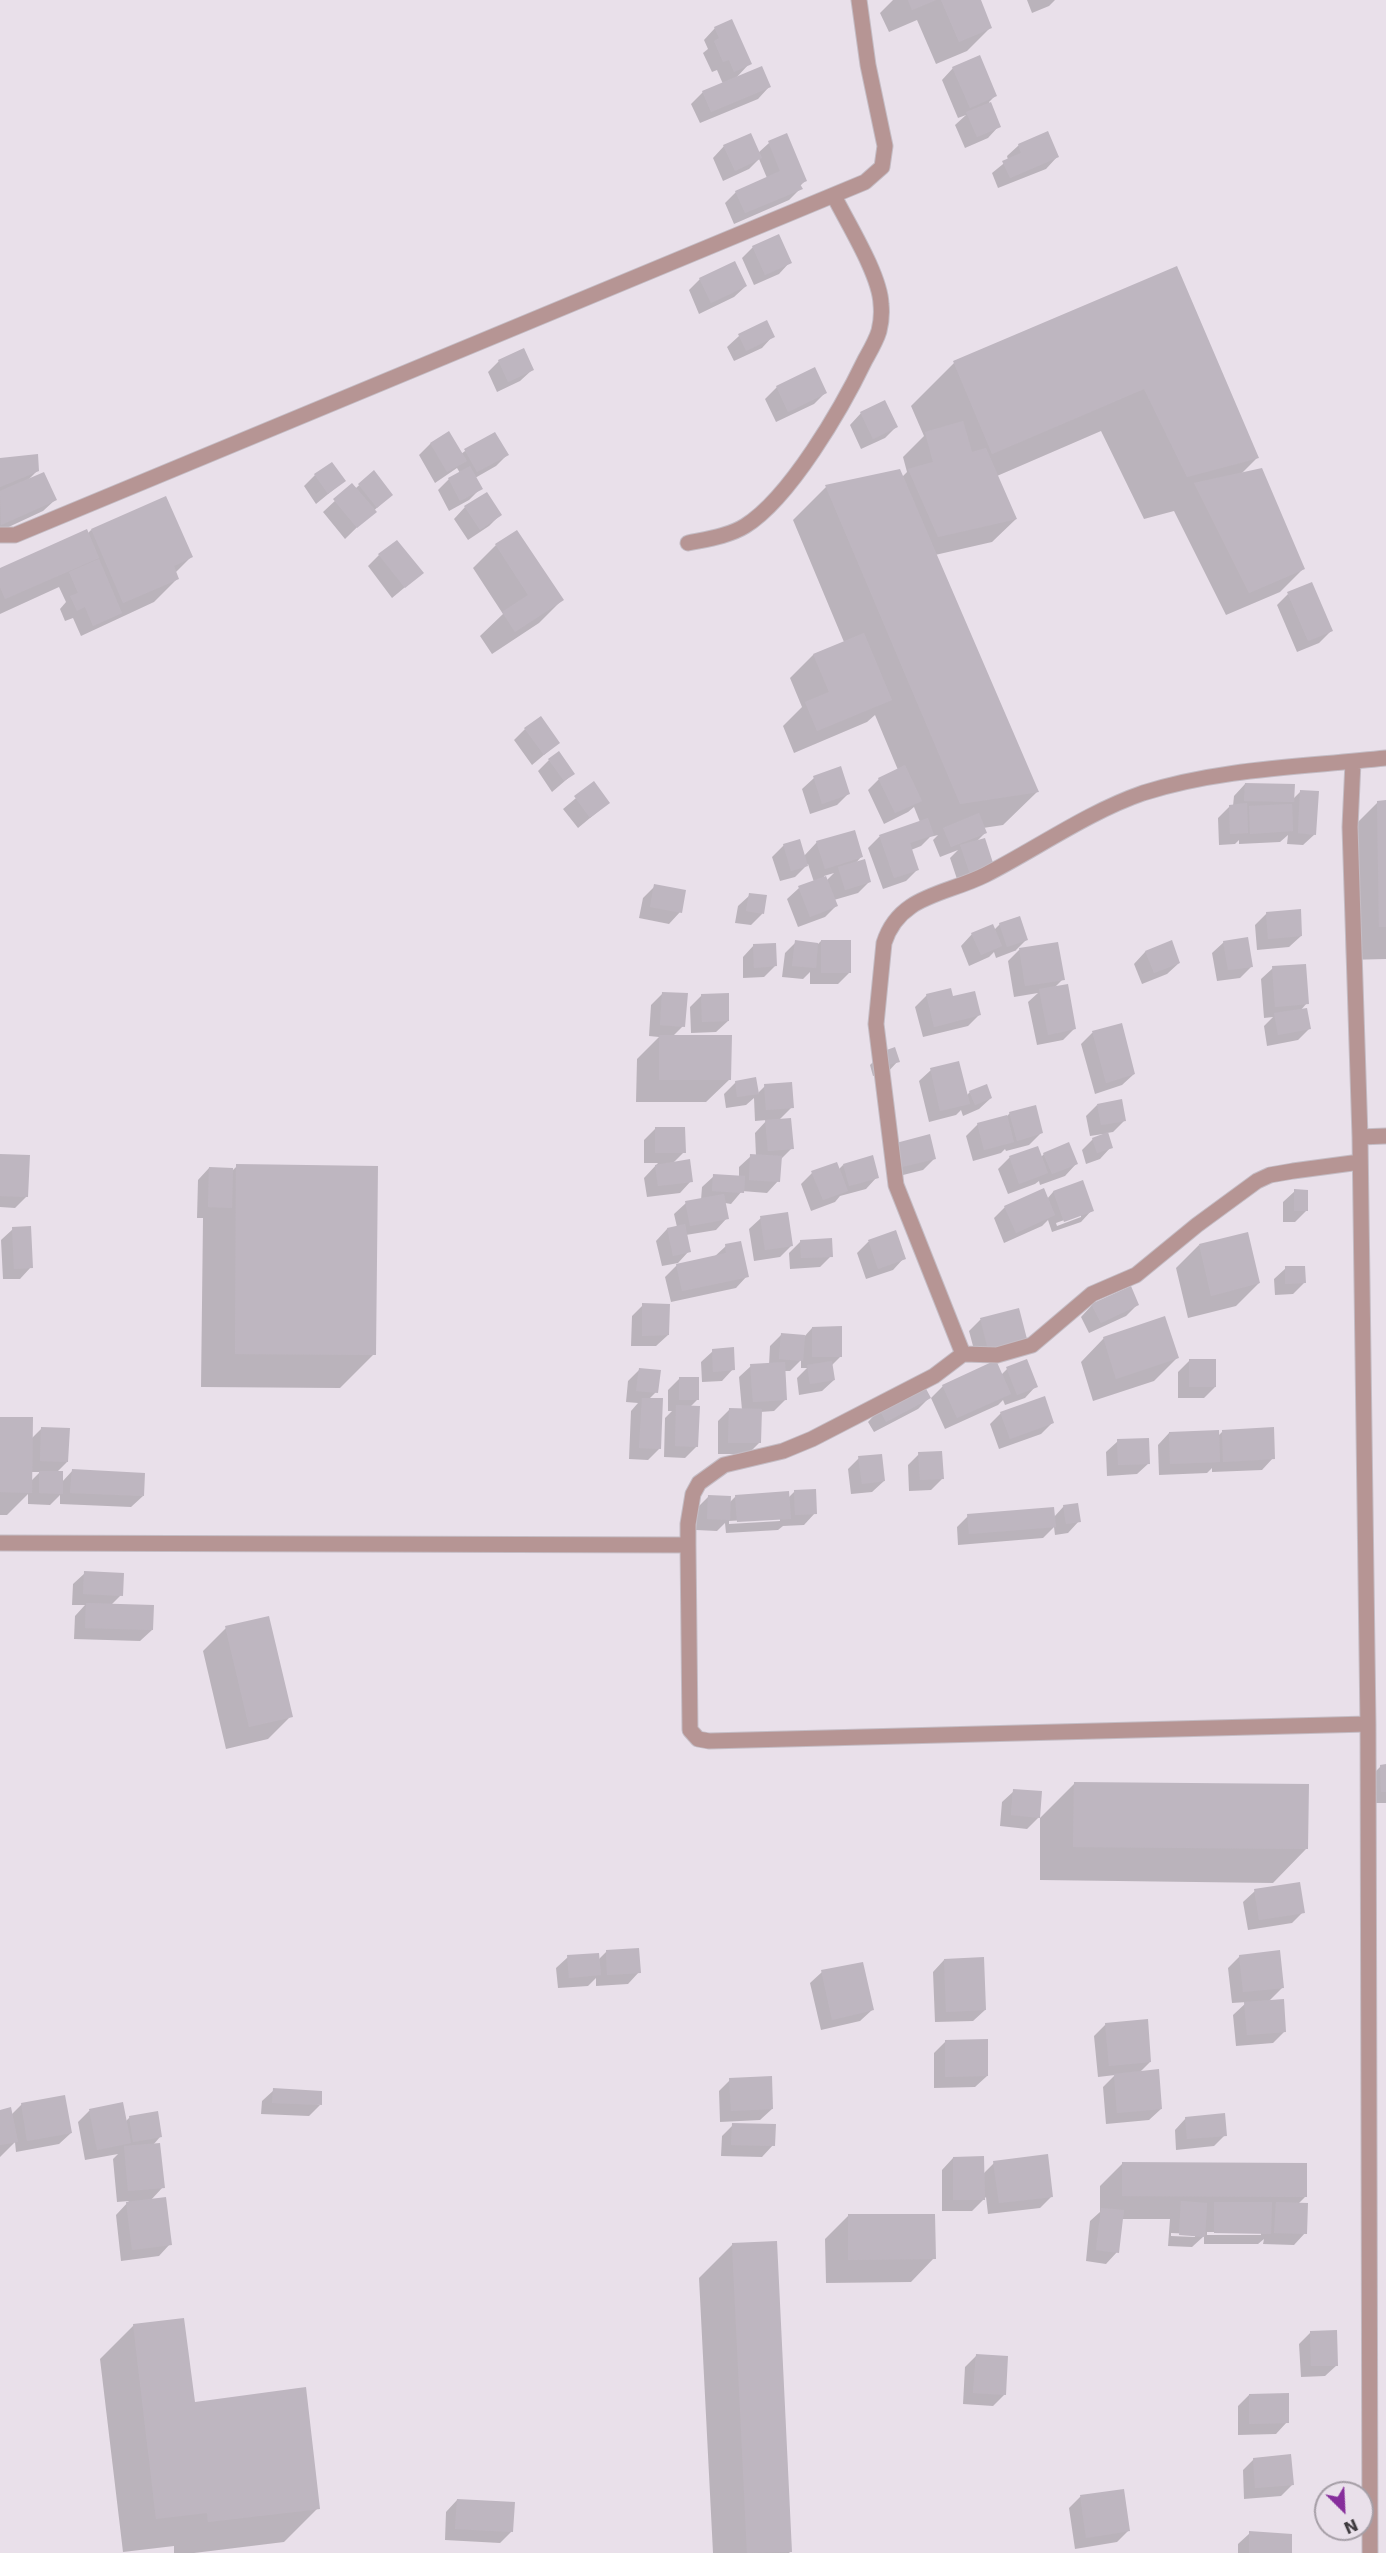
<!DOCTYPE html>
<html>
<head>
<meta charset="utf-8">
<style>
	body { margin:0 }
	#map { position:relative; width:1386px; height:2553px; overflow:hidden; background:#e9e0ea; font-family:"DejaVu Sans",sans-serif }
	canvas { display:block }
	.north { position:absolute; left:1314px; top:2481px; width:60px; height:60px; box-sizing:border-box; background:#e9e0ea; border:2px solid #a59ea6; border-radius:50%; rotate:156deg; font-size:16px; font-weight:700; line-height:24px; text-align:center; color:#3f3b3f }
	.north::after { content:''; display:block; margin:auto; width:21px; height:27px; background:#862e9b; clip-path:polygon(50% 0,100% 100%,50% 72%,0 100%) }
</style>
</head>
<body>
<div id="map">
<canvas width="1386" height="2553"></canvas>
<div class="north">N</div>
</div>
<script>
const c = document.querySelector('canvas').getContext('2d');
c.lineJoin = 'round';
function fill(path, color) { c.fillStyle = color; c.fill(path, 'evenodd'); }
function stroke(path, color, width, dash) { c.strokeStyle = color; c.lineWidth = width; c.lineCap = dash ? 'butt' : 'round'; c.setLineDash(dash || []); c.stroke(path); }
fill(new Path2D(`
	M893,0H979L991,27L967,51L936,64L917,20L889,32L880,13Z
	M1027,0H1055L1049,6L1032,13Z
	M715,28L750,63L735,79L769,87L758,99L700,123L691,104L703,92L723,84L717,70L712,72L703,53L708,49L704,40Z
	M953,68L995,96L989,102L999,126L988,138L965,148L955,125L966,115L958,118L942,80Z
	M786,135L806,180L800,186L801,188L789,200L734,224L725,203L736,192L767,178L759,159L749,169L723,181L713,158L724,146L758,153L769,143Z
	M1019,145L1057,157L1046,169L998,188L992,173L1008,160L1007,156Z
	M753,247L790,262L779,274L754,285L742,258Z
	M1176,268L1257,458L1241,474L1303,569L1280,592L1226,615L1174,511L1144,519L1101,431L997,476L1016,519L992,542L935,555L1037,792L1003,825L983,828L985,833L975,843L993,866L959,885L950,858L958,850L940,857L933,840L938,835L930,837L921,846L911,850L918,869L906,881L883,889L868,848L879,837L920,822L914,807L908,812L884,824L868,790L879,779L898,770L875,715L867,722L794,753L783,726L802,707L790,678L813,655L844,642L793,520L826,487L902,477L907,472L903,457L924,436L911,406L954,363Z
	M700,279L746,286L734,297L699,314L689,290Z
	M766,322L773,336L762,348L734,361L727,347L739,336Z
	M499,361L532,370L520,381L497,392L488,372Z
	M814,369L825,393L814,404L776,422L765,399L777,387Z
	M861,413L896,427L885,438L861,449L850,425Z
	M448,433L461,454L465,451L507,455L496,466L475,478L481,488L469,500L449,511L438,490L449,479L460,473L457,468L435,483L419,455L430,444Z
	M0,459L38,470L27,481L55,500L43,511L0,531Z
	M373,472L391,494L345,539L323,512L352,485L355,489Z
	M315,475L344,481L316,504L304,486Z
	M465,507L500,515L489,526L468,540L454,519Z
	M91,530L191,557L175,573L177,579L154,602L81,636L73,618L65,621L60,609L66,602L59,587L0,614V570L87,534Z
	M496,545L562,600L539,623L492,654L480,636L503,614L473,568Z
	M379,555L422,573L392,598L368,566Z
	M1288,594L1331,631L1319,643L1297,652L1277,605Z
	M525,729L558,743L532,765L514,740Z
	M549,760L573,774L552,792L538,771Z
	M814,778L849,793L837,805L810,814L802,789Z
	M594,783L608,803L578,828L563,809Z
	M1245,784L1292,800L1301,791L1315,834L1303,845L1287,844L1288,835L1280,842L1239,844V840L1235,844L1219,845L1218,818L1230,806H1233L1234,796Z
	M1378,802H1386V959L1346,960L1344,836Z
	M817,842L861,857L855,864L870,881L858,893L834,900L836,906L825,917L798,927L787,899L799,888L814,882L808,864L795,877L780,881L772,857L784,845L804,856ZM834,873L826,881L824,876Z
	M655,886L680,912L669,924L639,918L643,898Z
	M750,895L765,897L762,914L751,925L735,923L738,906Z
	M1267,913L1301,936L1289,947L1257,950L1255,925Z
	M1000,924L1026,940L1015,951L1017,950L996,958L994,952L989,957L969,966L961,946L972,934L994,930Z
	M821,941L849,973L838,984H810V972L803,979L782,977L785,953L796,942L818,944Z
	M1171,942L1179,963L1167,974L1142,984L1134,964L1145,952Z
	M1224,942L1251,967L1240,978L1217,981L1212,953Z
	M1057,943L1063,979L1054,988L1075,1028L1063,1040L1037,1045L1028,1002L1038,993L1014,997L1008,961L1019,950Z
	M754,945L775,966L764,977L743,978V957Z
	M1273,968L1307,1003L1300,1011L1309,1029L1298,1040L1267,1046L1264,1026L1273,1017L1264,1018L1261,979Z
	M663,993L683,1026L673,1036L730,1079L706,1102H636L637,1059L659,1037L649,1036L651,1005Z
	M702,995L728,1021L716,1032L691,1033L690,1007Z
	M927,995L952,998L979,1015L968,1026L923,1037L915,1007Z
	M1121,1025L1134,1074L1122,1085L1095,1094L1081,1044L1092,1033Z
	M882,1053L898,1061L887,1073L873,1076L870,1065Z
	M931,1070L966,1096L970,1092L991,1098L979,1109L963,1116L961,1110L956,1115L929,1122L919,1081Z
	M736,1082L757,1094L765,1086L792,1107L779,1120L792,1148L781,1159L778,1181L767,1193L742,1191L731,1204L725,1203L727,1218L716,1230L686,1235L689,1251L678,1263L662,1266L656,1241L667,1229L677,1227L674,1214L686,1203L701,1200L702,1187L714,1176L739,1177V1167L751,1156H756L755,1133L767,1120L755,1121L754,1098L746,1105L726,1108L724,1094Z
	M1097,1105L1124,1121L1113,1132L1107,1133L1111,1147L1100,1159L1086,1164L1082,1150L1093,1139L1103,1136V1134L1090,1136L1086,1116Z
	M1010,1113L1041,1133L1029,1145L1006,1151L1005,1149L1001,1153L973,1161L966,1136L978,1124L1006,1117Z
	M655,1129L684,1152L673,1163L691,1181L680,1193L647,1197L644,1178L658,1163H644V1140Z
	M897,1144L935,1158L923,1170L891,1178Z
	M1044,1154L1076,1164L1065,1176L1040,1185L1039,1181L1035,1184L1008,1194L998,1169L1010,1157H1041Z
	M0,1156L27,1196L15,1208L0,1207Z
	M843,1165L877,1177L866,1189L840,1196L835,1202L811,1211L801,1184L812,1173L838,1170Z
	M237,1166L374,1354L340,1388L201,1387L203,1218H197L198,1180L209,1168L231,1172Z
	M1082,1182L1092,1210L1081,1222L1052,1232L1048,1220L1042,1226L1004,1243L994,1218L1005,1207L1047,1199L1053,1192ZM1081,1214V1217L1057,1226L1056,1223Z
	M1295,1191L1307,1210L1295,1222H1283V1202Z
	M761,1218L791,1246L780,1257L754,1261L749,1229Z
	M13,1229L31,1267L20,1279H3L1,1240Z
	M895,1232L904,1258L893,1270L866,1279L857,1253L868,1242Z
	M801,1241L831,1256L820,1267L790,1269L789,1253Z
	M1199,1245L1259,1283L1236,1306L1188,1318L1176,1268Z
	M726,1246L747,1276L736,1288L671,1302L665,1277L677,1265L714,1257Z
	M1286,1268L1304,1283L1293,1294L1275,1295L1274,1279Z
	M1138,1304L1126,1316L1089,1333L1081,1317L1092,1305Z
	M643,1305L668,1335L656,1346H631L632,1316Z
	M1018,1310L977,1361L969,1331L980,1320Z
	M812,1328L841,1356L831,1366L834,1380L822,1391L799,1395L797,1378L807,1368H801V1360L790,1371H784L786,1399L774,1411L760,1412V1442L748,1454H718V1421L729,1410H742L739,1377L751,1366L769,1365L770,1346L781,1335L804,1337Z
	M1104,1338L1177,1358L1154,1381L1093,1401L1081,1362Z
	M713,1351L733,1369L722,1381L702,1382L701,1362Z
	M1190,1360L1215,1387L1204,1398H1178V1372Z
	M1007,1369L1036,1386L1025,1398L1005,1405L1003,1400L998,1405L945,1429L931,1398L943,1386L1001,1375Z
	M639,1370L656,1392L649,1399L660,1448L648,1460L629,1459L631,1411L638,1403L626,1402L628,1381Z
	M680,1378L697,1400L690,1407L697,1446L685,1458L664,1457L665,1418L672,1411H668V1390Z
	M929,1398L918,1409L874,1432L868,1422L879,1410Z
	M1001,1413L1052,1423L1041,1434L999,1449L990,1424Z
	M0,1418L31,1439L42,1428L67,1462L56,1473L62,1482L73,1470L143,1496L131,1507L60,1504V1495L50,1505L28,1504V1494L7,1515H0ZM31,1472H40L30,1482Z
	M1222,1432L1273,1458L1262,1470L1212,1472V1468L1207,1473L1159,1475L1158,1445L1169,1433L1218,1436Z
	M1118,1441L1149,1463L1137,1474L1107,1476L1106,1452Z
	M919,1454L942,1479L931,1490L909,1491L908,1465Z
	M859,1458L884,1481L872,1492L851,1494L848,1469Z
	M795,1491L815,1513L804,1525L783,1526L778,1530L726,1533L725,1523L717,1531L696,1530L697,1508L708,1497L729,1503L736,1496L788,1498ZM780,1518V1521L729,1524V1521Z
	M1064,1506L1079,1521L1068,1533L1055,1535L1054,1527L1043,1538L958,1545L957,1527L968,1516L1054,1517Z
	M85,1573L121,1595L111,1605L152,1630L140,1641L74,1639L75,1616L85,1605H72L73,1584Z
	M226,1628L291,1716L268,1739L226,1749L203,1651Z
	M1381,1766H1386V1803H1370L1369,1778Z
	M1074,1784L1306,1849L1273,1883L1040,1880V1818Z
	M1014,1791L1039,1817L1027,1829L1000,1826L1002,1802Z
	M1255,1891L1303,1912L1292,1923L1248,1930L1243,1902Z
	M607,1951L639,1972L628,1984L596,1986V1978L588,1986L558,1988L556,1968L568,1957L598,1960Z
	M1240,1956L1283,1987L1268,2002L1285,2031L1273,2043L1236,2046L1233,2015L1247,2002L1232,2003L1228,1968Z
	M944,1960L985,2010L973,2021L935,2022L933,1972Z
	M822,1972L872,2010L860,2021L821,2030L810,1983Z
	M1106,2024L1150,2062L1139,2073L1161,2109L1149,2120L1106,2124L1103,2087L1115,2075L1098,2077L1094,2036Z
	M946,2041L987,2076L975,2087L934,2088V2053Z
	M730,2080L772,2109L760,2120L720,2122L719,2091Z
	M274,2090L320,2105L309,2116L261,2114L262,2101Z
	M22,2104L71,2133L59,2144L16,2152L15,2142L0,2157V2111L11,2115Z
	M122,2104L126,2121L130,2117L160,2137L153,2145L163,2187L150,2201L170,2244L159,2256L121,2261L116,2215L129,2201L117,2202L113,2159L118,2154L85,2160L78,2122L89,2111Z
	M1186,2118L1225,2135L1214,2146L1176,2150L1175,2130Z
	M733,2125L773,2145L762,2157L721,2156L722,2136Z
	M953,2158L983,2174L994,2163L1052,2196L1040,2208L988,2214L986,2197L972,2211H942V2170Z
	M1123,2163L1305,2197L1298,2204L1305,2233L1294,2245L1263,2244L1264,2239L1258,2244H1204V2236L1192,2247L1168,2246L1170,2219H1121L1117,2252L1106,2264L1086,2261L1090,2221L1100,2212V2186ZM1207,2232H1261V2235H1207ZM1171,2233L1195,2234V2237L1171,2236Z
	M848,2216L934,2258L911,2282L826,2283L825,2239Z
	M733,2244L791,2551L789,2553H713L699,2278Z
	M134,2325L194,2403L318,2508L284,2542L194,2553H174V2546L123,2552L100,2359Z
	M1311,2332L1337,2365L1325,2376L1301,2377L1299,2344Z
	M976,2356L1005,2394L993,2406L963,2404L965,2367Z
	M1249,2395L1287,2422L1276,2434L1238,2435V2406Z
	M1254,2459L1292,2485L1281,2496L1244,2499L1243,2470Z
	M1122,2491L1128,2531L1117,2542L1075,2549L1069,2508L1080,2497Z
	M457,2500L512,2531L500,2543L445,2540L446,2512Z
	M1250,2533L1290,2553H1238V2544Z`), '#0003');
fill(new Path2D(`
	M908,0H936L912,10Z
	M941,0H981L992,28L959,42Z
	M732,19L752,64L734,72L729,60L723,62L714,41L719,38L714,27Z
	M980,55L997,96L970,108L952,67Z
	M762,66L771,87L711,112L702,91Z
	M991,102L1001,127L977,137L966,112Z
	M1048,131L1059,157L1010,178L1002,161L1021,153L1018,144Z
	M751,133L762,158L735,171L723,145Z
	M787,133L807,181L800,184L803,189L745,213L735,191L780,171L768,141Z
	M779,234L792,263L765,275L752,246Z
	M735,261L747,286L711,303L699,278Z
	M1177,266L1259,458L1187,477L1144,389L992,454L953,361Z
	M767,320L775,337L746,351L738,334Z
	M524,348L534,370L508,382L498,360Z
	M815,367L827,393L788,412L776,386Z
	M885,400L898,427L873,439L860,412Z
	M963,421L972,452L986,448L1017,519L938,537L908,469L933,462L925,432Z
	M449,431L467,461L447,472L430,443Z
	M495,432L509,455L477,472L464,449Z
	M38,454L39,471L0,487V458Z
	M332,462L346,481L328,494L314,474Z
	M470,466L483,489L460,501L448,478Z
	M1262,468L1305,569L1249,593L1194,483Z
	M900,469L1039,792L960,804L825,485Z
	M374,470L393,495L377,508L358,484Z
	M44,472L57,500L1,525L0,491Z
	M352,483L377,512L357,528L333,499Z
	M487,492L502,515L480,530L464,506Z
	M166,496L193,557L174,566L179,579L123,603L91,529Z
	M87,529L99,558L5,599L0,587V568Z
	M517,530L564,600L515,632L502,612L528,595L495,544Z
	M397,540L424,573L405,588L378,554Z
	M99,559L122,613L93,626L85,607L77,611L70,596L78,593L69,572Z
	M1312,582L1333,631L1308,641L1287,592Z
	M864,633L892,700L817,731L805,702L829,692L813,654Z
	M541,716L560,743L544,755L524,728Z
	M559,751L575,774L564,781L548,759Z
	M905,765L922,801L895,813L878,778Z
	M841,766L850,794L822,804L813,776Z
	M594,781L610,803L590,818L574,796Z
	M1245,783L1295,784L1294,802L1244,801Z
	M1300,790L1319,791L1316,835L1298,833Z
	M1386,800V927H1379L1377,801Z
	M1247,803L1248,833L1230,834L1229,805Z
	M1292,804L1293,831L1250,834L1249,806Z
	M979,813L987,833L951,847L943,828Z
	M928,818L934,835L910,843L919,870L894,878L879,835Z
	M855,830L863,857L825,869L816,841Z
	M985,838L994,866L970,874L960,845Z
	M800,839L808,866L791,871L783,844Z
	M865,859L871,882L845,890L838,867Z
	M826,876L838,906L810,917L798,886Z
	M654,884L686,890L682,913L650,907Z
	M749,893L767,895L764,914L746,911Z
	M1301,909L1302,936L1268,939L1266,912Z
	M1020,916L1028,940L1007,947L999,923Z
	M993,924L1002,946L981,955L971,933Z
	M1248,937L1253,967L1228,970L1223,941Z
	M795,940L818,943L816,968L792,966Z
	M821,940H851V973H821Z
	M1172,940L1180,963L1154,973L1145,951Z
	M1058,942L1065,980L1025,986L1019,948Z
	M776,943L777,966L754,968L753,944Z
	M1306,964L1309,1004L1275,1007L1272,966Z
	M1068,984L1076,1029L1048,1035L1039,989Z
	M951,988L953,996L975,991L981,1015L934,1027L926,994Z
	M662,992L688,993L685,1027L660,1025Z
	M729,993V1021L702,1022L701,994Z
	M1307,1008L1311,1029L1278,1035L1274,1013Z
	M1122,1023L1135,1074L1106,1083L1092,1031Z
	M659,1035H732L731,1080H659Z
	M895,1047L900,1062L884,1066L881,1052Z
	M959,1061L970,1104L940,1111L930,1068Z
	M756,1077L759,1094L737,1097L735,1081Z
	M792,1082L794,1108L766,1110L764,1084Z
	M987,1084L992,1098L975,1105L969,1091Z
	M1122,1099L1126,1121L1101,1125L1097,1104Z
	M1036,1105L1043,1133L1017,1141L1009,1112Z
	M1007,1115L1014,1142L984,1150L977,1123Z
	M791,1118L794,1149L768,1151L765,1120Z
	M655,1127H685L686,1153H655Z
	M1108,1132L1113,1148L1097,1153L1092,1138Z
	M930,1134L936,1159L902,1167L896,1143Z
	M1069,1142L1078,1164L1052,1174L1043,1153Z
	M1038,1146L1048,1173L1019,1184L1009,1156Z
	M0,1154L30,1155L28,1197L0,1196Z
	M750,1154L782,1156L780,1182L749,1180Z
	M873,1155L879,1178L849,1186L843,1164Z
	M690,1159L693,1182L658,1186L655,1165Z
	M837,1162L848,1191L823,1200L811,1171Z
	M236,1164L378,1166L376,1355L235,1354Z
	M209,1167L233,1168L232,1208L208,1207Z
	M713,1174L745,1176L744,1193L712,1191Z
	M1083,1180L1094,1211L1064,1222L1053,1191Z
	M1044,1188L1055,1215L1016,1233L1004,1206Z
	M1294,1189L1308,1190V1211H1294Z
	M724,1194L729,1219L690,1226L685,1201Z
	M788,1212L793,1246L765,1250L760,1216Z
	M685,1224L691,1252L673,1256L667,1228Z
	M31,1226L33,1268L14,1269L12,1227Z
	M896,1230L906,1259L878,1269L868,1240Z
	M1248,1232L1260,1283L1211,1296L1199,1244Z
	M832,1238L833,1257L801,1258L800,1240Z
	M741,1241L749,1277L682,1291L676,1264L726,1253L725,1244Z
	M1285,1266H1305L1306,1283L1285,1284Z
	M1131,1286L1139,1305L1101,1323L1091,1304Z
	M642,1303L670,1304L669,1335L642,1336Z
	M1019,1308L1027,1339L988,1350L980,1318Z
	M1165,1316L1179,1358L1116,1379L1103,1337Z
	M842,1326V1357H812V1327Z
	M781,1333L805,1335L803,1361L779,1359Z
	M734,1347L735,1370L713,1372L712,1349Z
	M1027,1359L1038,1387L1017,1395L1006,1367Z
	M1189,1359H1216V1387H1189Z
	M996,1360L1011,1394L957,1418L942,1385Z
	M832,1361L835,1380L810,1384L807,1365Z
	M785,1362L787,1400L753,1402L750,1364Z
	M639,1368L661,1370L658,1393L636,1391Z
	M679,1377H699V1400H679Z
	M924,1385L931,1398L886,1422L879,1409Z
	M1045,1396L1054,1423L1010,1439L1000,1412Z
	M642,1398H663L661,1449L639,1448Z
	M676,1405L700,1406L698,1447L675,1446Z
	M729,1408L762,1409L761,1443H728Z
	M0,1417H33L32,1493L0,1492Z
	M41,1427L70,1428L68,1462L40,1461Z
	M1274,1427L1275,1459L1223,1462L1222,1430Z
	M1219,1430L1220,1462L1170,1464L1169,1432Z
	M1149,1438L1150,1464L1118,1465L1117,1439Z
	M942,1451L944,1479L920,1480L918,1452Z
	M882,1454L885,1481L862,1484L858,1456Z
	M72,1469L145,1473L144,1496L70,1493Z
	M39,1471H63V1494L39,1493Z
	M816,1489L817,1514L795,1515L794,1490Z
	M789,1491L791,1519L737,1522L735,1495Z
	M708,1495L731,1496L730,1520L707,1519Z
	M1078,1503L1081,1522L1066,1524L1063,1505Z
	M1054,1507L1056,1527L969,1534L967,1514Z
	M84,1571L124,1573L123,1596L83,1594Z
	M86,1603L154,1605L153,1630L85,1628Z
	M269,1616L293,1717L249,1727L225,1626Z
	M1386,1764V1792H1381L1380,1765Z
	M1074,1782L1309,1784L1308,1849L1073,1847Z
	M1013,1789L1042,1791L1040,1818L1011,1815Z
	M1300,1882L1305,1913L1259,1920L1254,1889Z
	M639,1948L641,1973L607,1975L606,1950Z
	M1280,1950L1284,1988L1243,1992L1239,1955Z
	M599,1953L601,1975L569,1978L567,1955Z
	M984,1957L986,2010L946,2012L944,1959Z
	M863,1962L874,2010L832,2020L821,1970Z
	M1284,1999L1286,2032L1247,2035L1244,2002Z
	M1148,2019L1151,2062L1109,2066L1105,2023Z
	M988,2039V2076L945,2077V2040Z
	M1159,2069L1162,2109L1117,2113L1114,2074Z
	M772,2076L773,2109L731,2111L729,2078Z
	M273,2088L322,2091V2105L272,2103Z
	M65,2095L72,2133L27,2141L21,2103Z
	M123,2102L131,2143L97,2150L89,2109Z
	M11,2107L18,2142L0,2145V2110Z
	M158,2111L162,2137L133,2142L129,2116Z
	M1225,2113L1227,2136L1187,2139L1185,2117Z
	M732,2123L776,2124L775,2146L731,2145Z
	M160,2143L165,2188L128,2191L124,2146Z
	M1048,2154L1053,2197L999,2203L993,2161Z
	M984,2156L985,2200H953V2157Z
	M1122,2162L1307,2163V2197L1122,2196Z
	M166,2197L172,2245L132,2250L126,2202Z
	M1181,2201L1207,2203L1205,2237L1179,2235Z
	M1214,2202H1272L1271,2234L1214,2233Z
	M1276,2202L1308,2203L1307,2234L1274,2233Z
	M1101,2208L1124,2210L1119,2253L1096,2250Z
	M848,2214H935L936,2259L848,2260Z
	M777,2241L792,2552L747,2553L732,2243Z
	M184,2318L195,2402L306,2387L320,2509L208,2522L207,2513L156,2519L133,2324Z
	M1337,2330L1338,2366H1311L1310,2331Z
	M976,2354L1008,2356L1006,2395L973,2393Z
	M1289,2393V2423L1249,2424V2394Z
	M1291,2454L1294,2485L1255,2488L1253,2458Z
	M1124,2489L1130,2531L1086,2538L1080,2495Z
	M457,2499L515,2502L513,2532L455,2529Z
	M1249,2531L1292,2534V2553H1249Z`), '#beb6c0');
const minor = new Path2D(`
	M0,535H15L865,182L882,167L885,146L868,65L859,0
	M688,543C707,539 729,536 745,526C790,498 842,408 865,360C870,351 876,341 879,331C881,323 882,313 881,304C880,275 848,224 834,196
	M1353,762L1350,827L1360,1137L1368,1724L1370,2553
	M1360,1137L1386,1136
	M963,1354L896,1185L876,1024L884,943C899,895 945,895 985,875C1036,849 1088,812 1143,793C1221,768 1305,767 1386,758
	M0,1543L688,1545L690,1730L698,1739L709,1741L1368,1724
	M688,1545V1524L693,1494L699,1483L724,1465L783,1451L812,1439L934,1376L963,1354L997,1355L1032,1345L1092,1294L1136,1275L1197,1225L1257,1181L1270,1175L1293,1171L1360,1162`);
stroke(minor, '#c4bcc4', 17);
stroke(minor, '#b69594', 15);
</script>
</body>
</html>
